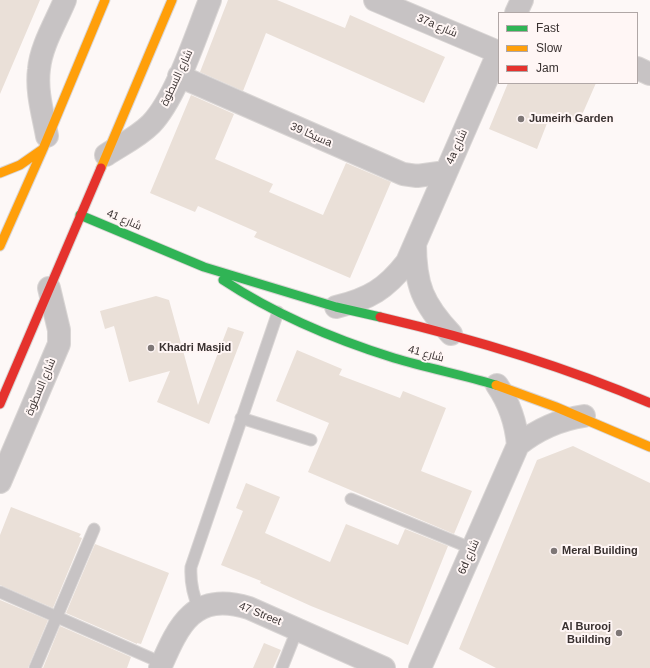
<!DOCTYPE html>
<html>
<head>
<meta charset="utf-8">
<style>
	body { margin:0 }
	#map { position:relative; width:650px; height:668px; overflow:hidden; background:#fdf8f7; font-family:Arial,sans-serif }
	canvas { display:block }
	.legend { position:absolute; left:498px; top:12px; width:140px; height:72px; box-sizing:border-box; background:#fff6f5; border:1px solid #b0a7a6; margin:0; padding:5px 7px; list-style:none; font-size:12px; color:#393130 }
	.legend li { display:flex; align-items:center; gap:8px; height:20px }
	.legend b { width:20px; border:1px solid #b0a7a6 }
</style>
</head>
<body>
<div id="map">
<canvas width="650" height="668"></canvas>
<ul class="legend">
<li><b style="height:5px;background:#30b455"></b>Fast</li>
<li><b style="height:5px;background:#ff9f0a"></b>Slow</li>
<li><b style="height:5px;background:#e5322d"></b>Jam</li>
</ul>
</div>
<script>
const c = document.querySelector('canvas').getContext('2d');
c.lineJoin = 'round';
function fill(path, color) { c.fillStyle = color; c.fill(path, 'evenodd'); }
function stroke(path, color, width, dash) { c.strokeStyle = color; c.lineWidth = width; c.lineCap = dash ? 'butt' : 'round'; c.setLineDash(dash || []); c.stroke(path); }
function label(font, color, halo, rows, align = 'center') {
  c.font = font + ' Arial,Cairo,sans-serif'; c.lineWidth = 4; c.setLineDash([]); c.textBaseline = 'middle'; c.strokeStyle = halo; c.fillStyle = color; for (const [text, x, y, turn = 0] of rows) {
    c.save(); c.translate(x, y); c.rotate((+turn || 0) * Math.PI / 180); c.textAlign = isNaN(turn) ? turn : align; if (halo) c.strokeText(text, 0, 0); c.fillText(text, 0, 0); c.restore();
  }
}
fill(new Path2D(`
	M0,0H40L0,94Z
	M228,0H277L345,28L350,15L445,57L424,103L266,33L243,91L200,72Z
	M508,83H596L578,124L551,113L537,149L489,129Z
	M191,95L234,114L215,159L273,184L269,192L323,215L346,163L391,182L350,278L254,237L257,232L198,206L195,212L150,193Z
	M156,296L169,300L198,405L228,327L244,332L209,424L157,402L170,371L129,382L114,326L105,329L100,311Z
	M297,350L342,369L339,375L400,398L403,391L446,408L421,471L472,491L454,534L308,472L329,423L276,401Z
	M573,446L650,483V668H496L459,649L537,460Z
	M246,483L280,497L265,533L330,562L346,524L398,545L405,529L448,546L408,645L311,606L260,583L261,581L221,565L243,511L236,508Z
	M11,507L81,534L79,537L82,538L53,608L0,585V535Z
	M95,544L169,573L141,644L137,643V644L66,613Z
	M0,600L48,620L28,668H0Z
	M60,626L131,657L127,668H43Z
	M264,643L281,650L273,668H253Z`), '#eae0d8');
const lane = new Path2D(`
	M241,418L311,440
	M351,499L473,549
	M0,592L162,663
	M199,609C193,595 190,583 191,567L278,312
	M35,668L94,529
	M282,668L297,630`);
const street = new Path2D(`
	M375,0L498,52
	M516,13L522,0
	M637,68L650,74
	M179,76L403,174L417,176L446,172
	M47,136C43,114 36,91 39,69C41,46 56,22 65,0
	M106,155C121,145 138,137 151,124C176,98 196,35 210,0
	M415,244C415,285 423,304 451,334
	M336,307C369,299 386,289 407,262L499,51
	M497,385C510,404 516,422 518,445
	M0,482L59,344V330L49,288
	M160,668C179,624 194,591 249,608L384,668
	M420,668L518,445C538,429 558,420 584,416`);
const fast = new Path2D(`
	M80,215L204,267L336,307L380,317
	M223,280C276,315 333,339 394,358C428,368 462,375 496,385`);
const slow = new Path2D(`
	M101,168L172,0
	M0,173L20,165L43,149
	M0,246L43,149L105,0
	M496,385L556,407L650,447`);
const jam = new Path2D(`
	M380,317C474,339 561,365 650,403
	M0,404L101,168`);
stroke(lane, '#d9d5d4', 13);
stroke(street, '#d9d5d4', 24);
stroke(fast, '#d9d5d4', 11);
stroke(slow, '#d9d5d4', 11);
stroke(jam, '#d9d5d4', 11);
stroke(lane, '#c7c3c4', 11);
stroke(street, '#c7c3c4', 22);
stroke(fast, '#30b455', 9);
stroke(slow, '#ff9f0a', 9);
stroke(jam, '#e5322d', 9);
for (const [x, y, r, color] of [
	[521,119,4,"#7e7776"],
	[151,348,4,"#7e7776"],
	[554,551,4,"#7e7776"],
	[619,633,4,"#7e7776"]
]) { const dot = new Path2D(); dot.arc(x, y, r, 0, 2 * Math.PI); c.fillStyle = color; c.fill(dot); stroke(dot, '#fff6f5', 1.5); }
label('11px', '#393130', '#fff6f5', [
	["37a شارع",437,26,23],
	["شارع السطوة",177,78,-65],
	["سيكا 39a",311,135,24],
	["4a شارع",457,147,-66],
	["شارع 41",124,220,23],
	["شارع 41",426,354,15],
	["شارع السطوة",41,387,-67],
	["6d شارع",469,557,-66],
	["47 Street",260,614,22]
]);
label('bold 11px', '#393130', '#fff6f5', [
	["Jumeirh Garden",529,119],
	["Khadri Masjid",159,348],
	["Meral Building",562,551],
	["Al Burooj",611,627,"right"],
	["Building",611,640,"right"]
], 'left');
</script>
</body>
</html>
